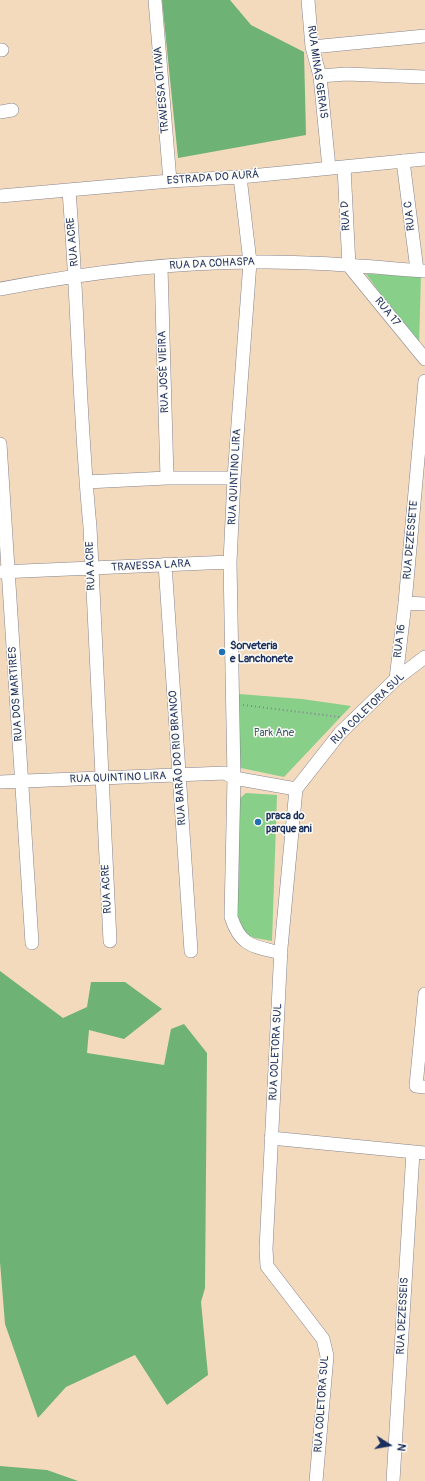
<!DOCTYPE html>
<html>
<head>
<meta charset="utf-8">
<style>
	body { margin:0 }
	#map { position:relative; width:425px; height:1481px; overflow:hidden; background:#f3dabd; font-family:Pangolin,sans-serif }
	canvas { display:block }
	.north { position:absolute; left:369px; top:1425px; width:40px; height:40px; -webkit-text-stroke:3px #fdfcf7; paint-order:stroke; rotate:101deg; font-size:11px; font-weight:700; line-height:16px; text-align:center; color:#1b2f5e }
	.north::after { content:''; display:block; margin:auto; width:14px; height:18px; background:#1b2f5e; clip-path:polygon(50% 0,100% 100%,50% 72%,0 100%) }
</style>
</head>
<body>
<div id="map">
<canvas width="425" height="1481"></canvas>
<div class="north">N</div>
</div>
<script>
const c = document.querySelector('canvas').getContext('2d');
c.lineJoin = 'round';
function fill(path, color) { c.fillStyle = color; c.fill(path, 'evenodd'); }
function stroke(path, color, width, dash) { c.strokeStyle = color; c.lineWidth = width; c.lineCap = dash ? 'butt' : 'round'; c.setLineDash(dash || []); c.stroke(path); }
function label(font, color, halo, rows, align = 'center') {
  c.font = font + ' Pangolin,sans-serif'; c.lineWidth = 3; c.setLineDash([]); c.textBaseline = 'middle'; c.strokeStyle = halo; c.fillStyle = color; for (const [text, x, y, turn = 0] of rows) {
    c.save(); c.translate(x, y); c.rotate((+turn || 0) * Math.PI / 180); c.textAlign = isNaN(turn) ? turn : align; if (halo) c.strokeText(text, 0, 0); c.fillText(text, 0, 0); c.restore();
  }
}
fill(new Path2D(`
	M366,274L421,275L419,346Z
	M239,694L302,699L351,706L284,777L236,767Z
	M246,793L277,795L272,941L255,938L242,933L236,920L239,799Z`), '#88cf8a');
fill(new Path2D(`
	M162,0H230L251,25L304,52L306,135L178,158Z
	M0,971L63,1018L87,1007L91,982H125L162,1009L124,1039L89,1030L87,1053L164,1065L171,1029L184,1024L207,1053L205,1288L201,1302L208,1375L167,1405L135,1355L66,1387L38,1418L5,1324L0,1262Z
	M0,1466L47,1470L78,1481H0Z`), '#6eb276');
const minor = new Path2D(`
	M155,0L170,181
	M308,0L312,47L320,76L329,168
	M312,47L425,36
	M0,50H2
	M320,76L346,74L425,77
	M0,112L12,110
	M403,161L417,270
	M344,167L349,266L425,359
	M240,177L250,262L234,478L230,562L234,778L231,917C241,947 253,946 281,953
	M69,191C78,303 79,415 90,527L110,941
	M0,196L170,181L240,177L425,159
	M161,267L167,478
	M0,289C84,273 170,262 256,262C312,261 369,267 425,271
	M0,444L32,943
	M86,482L167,478H234
	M165,564L191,951
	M0,572L230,562
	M405,603L425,604
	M396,679L405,603L425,381
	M0,782L225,773L234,778L296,789
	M425,994L416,1086L425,1087
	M271,1138L425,1153
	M316,1481L327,1356L323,1339L267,1266L266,1249L281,948L296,789L340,733L396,679L425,657
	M393,1481L413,1152`);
stroke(minor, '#87848e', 14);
stroke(new Path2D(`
	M243,705L340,717`), '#87848e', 2, [1, 3]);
stroke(minor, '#fff', 13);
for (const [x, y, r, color] of [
	[222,652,4,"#1f6fb2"],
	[258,822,4,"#1f6fb2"]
]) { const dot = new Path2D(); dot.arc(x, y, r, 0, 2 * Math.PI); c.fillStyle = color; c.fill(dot); stroke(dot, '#fdfcf7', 1.5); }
label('11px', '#1b2f5e', '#fdfcf7', [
	["RUA MINAS GERAIS",317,72,82],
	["TRAVESSA OITAVA",162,90,-95],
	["ESTRADA DO AURÁ",213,178,-4],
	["RUA D",346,216,-93],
	["RUA C",410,216,-97],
	["RUA ACRE",73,242,-95],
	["RUA DA COHASPA",212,264,-3],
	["RUA 17",387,312,51],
	["RUA JOSÉ VIEIRA",164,372,-92],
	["RUA QUINTINO LIRA",235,477,-87],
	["RUA DEZESSETE",411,540,-85],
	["RUA ACRE",91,566,-92],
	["TRAVESSA LARA",151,566,-3],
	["RUA 16",400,641,-83],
	["RUA DOS MARTIRES",16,694,-94],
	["RUA COLETORA SUL",368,709,-44],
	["RUA BARÃO DO RIO BRANCO",178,758,-94],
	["RUA QUINTINO LIRA",118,778,-2],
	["RUA ACRE",107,889,-93],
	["RUA COLETORA SUL",276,1052,-87],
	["RUA DEZESSEIS",403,1316,-87],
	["RUA COLETORA SUL",322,1404,-86]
]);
label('bold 11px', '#1b2f5e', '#fdfcf7', [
	["Sorveteria",230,646],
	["e Lanchonete",230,659],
	["praca do",266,816],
	["parque ani",266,829]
], 'left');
label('11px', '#3c5f6b', '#fdfcf7', [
	["Park Ane",274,733]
]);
</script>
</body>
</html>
